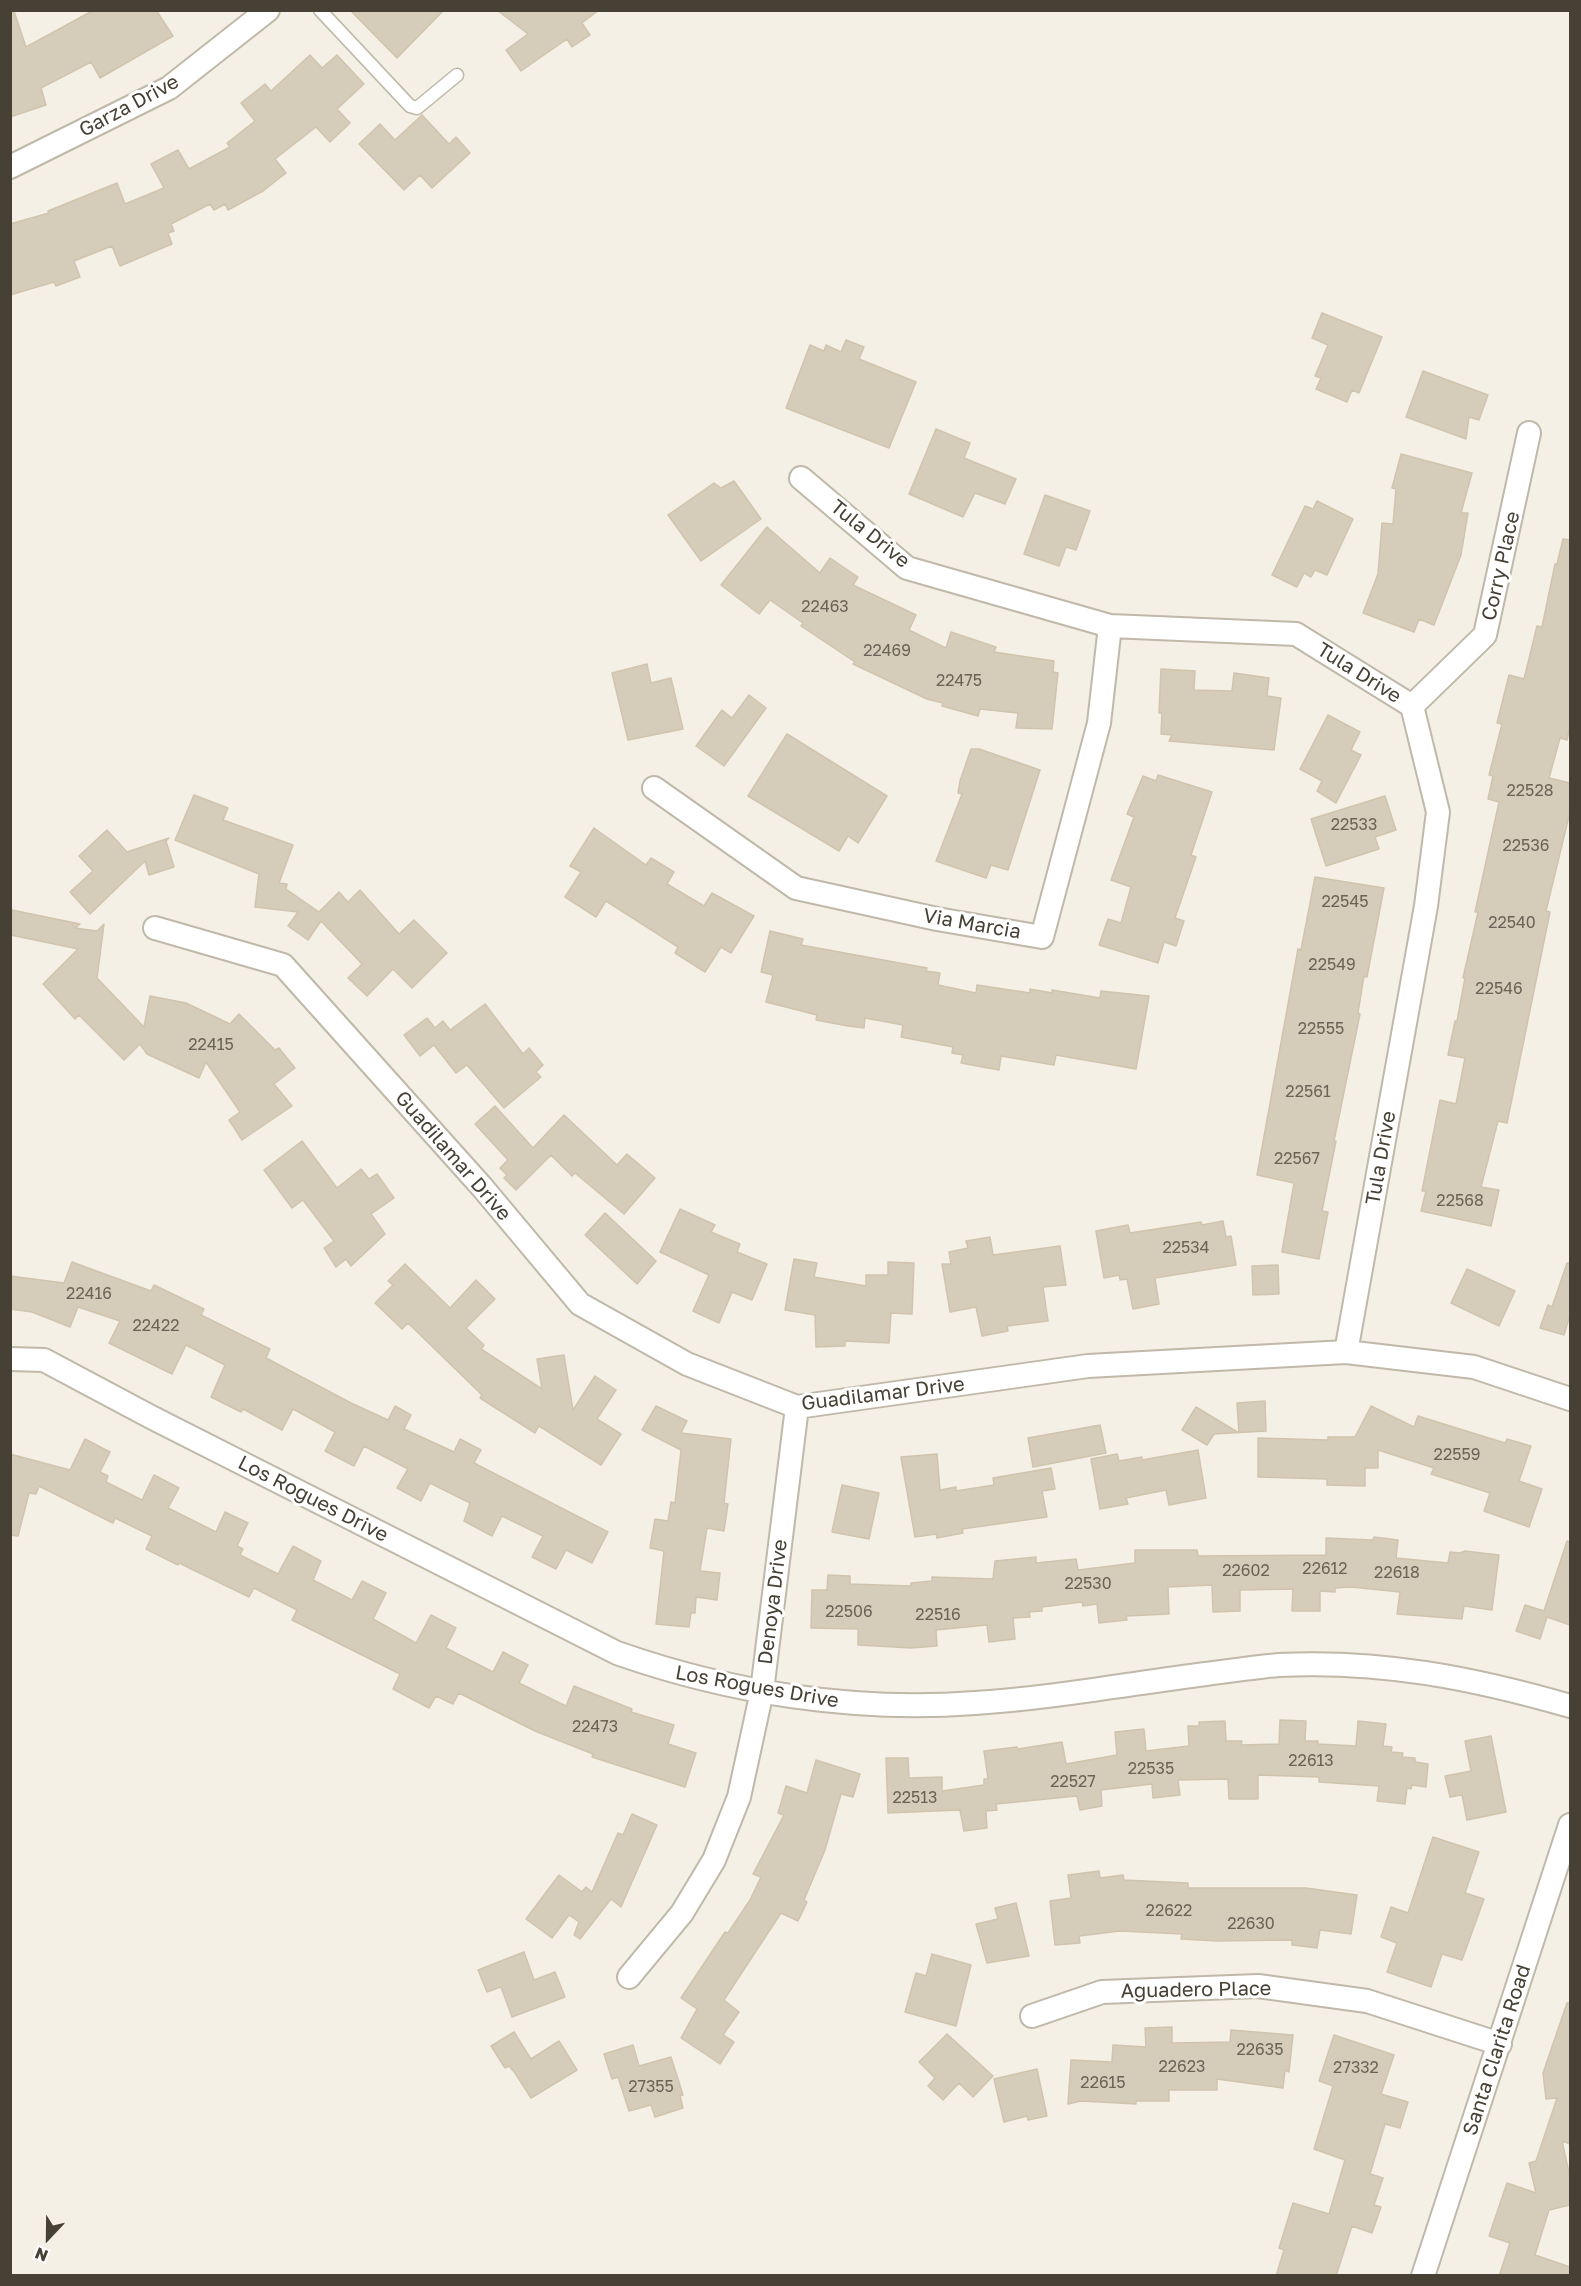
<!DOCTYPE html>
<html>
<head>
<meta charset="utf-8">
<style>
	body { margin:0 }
	#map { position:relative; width:1581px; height:2286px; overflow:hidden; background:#f4f0e6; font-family:"Golos Text",sans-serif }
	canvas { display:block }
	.frame { position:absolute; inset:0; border:12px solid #474035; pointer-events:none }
	.north { position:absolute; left:18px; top:2208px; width:60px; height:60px; -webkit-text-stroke:4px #fff; paint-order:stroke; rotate:202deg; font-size:16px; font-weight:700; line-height:24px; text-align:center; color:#474035 }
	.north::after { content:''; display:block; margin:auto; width:21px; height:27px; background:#474035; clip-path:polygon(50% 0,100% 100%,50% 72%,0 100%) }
</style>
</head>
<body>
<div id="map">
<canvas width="1581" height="2286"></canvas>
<div class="frame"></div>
<div class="north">N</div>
</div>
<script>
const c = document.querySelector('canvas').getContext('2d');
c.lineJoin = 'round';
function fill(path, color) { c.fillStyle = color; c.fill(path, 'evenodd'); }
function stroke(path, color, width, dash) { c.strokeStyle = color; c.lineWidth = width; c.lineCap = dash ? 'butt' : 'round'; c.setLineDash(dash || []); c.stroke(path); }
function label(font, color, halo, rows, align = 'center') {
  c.font = font + ' "Golos Text",sans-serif'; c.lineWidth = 6; c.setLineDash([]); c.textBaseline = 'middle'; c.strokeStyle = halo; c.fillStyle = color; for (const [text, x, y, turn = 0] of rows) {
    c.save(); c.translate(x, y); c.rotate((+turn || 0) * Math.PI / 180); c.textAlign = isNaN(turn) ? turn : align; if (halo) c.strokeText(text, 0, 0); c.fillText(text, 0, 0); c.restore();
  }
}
const building = new Path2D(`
	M94,10H156L173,36L100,78L91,62L41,88L46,105L10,117V12L14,11L26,47Z
	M350,10H444L397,58Z
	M497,10H599L582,23L590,35L572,47L567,39L521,71L506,50L528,34Z
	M310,55L322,68L337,55L364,84L337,109L350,123L330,142L316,127L275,159L286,173L263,191L228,210L225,204L214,210L210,204L171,224L174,231L168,233L172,244L120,266L112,246L74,261L80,277L56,286L54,282L10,295V224L49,213L48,211L117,183L125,204L164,188L151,164L178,150L189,169L230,147L227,143L255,121L241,103L265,84L271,91Z
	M422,115L449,144L456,137L470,153L432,188L420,175L404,190L359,144L380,124L395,140Z
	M1322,313L1382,337L1359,393L1352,390L1347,402L1316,389L1321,378L1315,376L1328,345L1312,338Z
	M846,340L864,347L859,359L916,382L889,448L786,408L810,345L824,351L826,345L841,352Z
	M1423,371L1488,395L1479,420L1469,417L1466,439L1406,417Z
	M936,429L970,443L964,458L1016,479L1005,504L975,493L963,517L909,494Z
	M1401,454L1472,473L1461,513H1468L1461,555L1434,625L1419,619L1414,632L1363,613L1378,574L1382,523L1393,524L1396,489L1392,488Z
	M734,481L761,519L701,561L668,515L714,483L721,488Z
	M1045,495L1090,511L1076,550L1066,547L1059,566L1024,554Z
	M1317,501L1353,519L1327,575L1315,570L1311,577L1304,573L1297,587L1272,575L1305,506L1313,509Z
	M767,527L820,573L830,558L858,577L853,585L916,615L909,630L946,648L951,632L996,647L994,652L1054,661L1053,672L1058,673L1052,729L1016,728L1018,713L980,709L978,716L942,706L943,703L927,699L853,664L855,662L801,626L803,623L770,600L759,614L721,585Z
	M1563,539L1570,540V726L1567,740L1560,738L1549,778L1570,783V812L1546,911L1550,912L1507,1123L1498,1121L1481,1187L1499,1190L1491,1226L1421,1211L1426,1191H1422L1440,1100L1456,1104L1465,1058L1448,1055L1455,1021H1457L1465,978H1463L1478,912H1475L1499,802L1488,799L1493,776L1489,775L1502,724L1497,723L1509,675L1524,679L1537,626L1542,627L1555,564H1557Z
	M647,664L651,683L671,678L683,729L628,740L612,673Z
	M1161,669L1195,671L1194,690L1232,691L1234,673L1269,678L1267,696L1281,698L1274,750L1169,741L1172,735L1161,734L1162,713H1159Z
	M749,695L766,708L724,766L696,746L722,710L732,718Z
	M1328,715L1360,732L1351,750L1361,755L1336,803L1317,791L1322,781L1300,769Z
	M787,734L887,796L858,843L848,836L839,851L748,796Z
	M971,749H979L1040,770L1008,870L991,865L986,878L936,861L962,794L958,793L960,781Z
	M1158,775L1212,792L1191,855L1196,857L1175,918L1184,921L1176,946L1164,942L1158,963L1099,945L1108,919L1121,923L1131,887L1111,880L1134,817L1127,814L1143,776L1156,781Z
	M194,795L228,808L223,820L293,845L279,883L287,884L286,889L319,912L339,892L348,902L360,890L399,934L414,920L447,953L412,988L393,969L367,996L348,978L362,964L321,921L308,940L288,926L298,912L255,907L259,874L175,840Z
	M1385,796L1396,830L1375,837L1379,849L1326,866L1311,819Z
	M594,828L646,865L651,858L674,872L667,884L704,906L712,893L754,916L731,953L721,947L705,972L675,953L678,947L606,901L596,917L565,897L581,872L570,866Z
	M107,830L127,852L169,838L166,841L174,867L149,875L145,861L90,914L70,892L93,871L79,856Z
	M1315,877L1384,888L1367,977L1364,976L1358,1013L1360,1014L1334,1141H1336L1322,1211L1328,1212L1319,1259L1282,1252L1294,1183L1257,1175L1298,949L1301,950Z
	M12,910L80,924L75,928L97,931L104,924L97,978L144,1027L150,996L186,1003L230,1024L239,1014L275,1050L279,1048L295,1068L274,1084L292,1106L242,1140L229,1120L240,1112L206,1062L199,1078L147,1054L140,1044L124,1060L79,1015L75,1019L43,984L78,949L11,935Z
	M770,931L803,939L801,945L927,968L926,971L940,973L938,985L976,993L977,985L1030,993V989L1052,993V990L1100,998L1101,991L1149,996L1136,1069L1056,1055L1054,1065L1001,1056L999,1070L961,1063L963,1055L952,1053L953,1047L901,1037L903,1025L865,1018L864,1028L848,1026L816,1020L817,1015L766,1002L773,975L761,972Z
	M485,1004L523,1054L529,1048L543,1065L536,1072L541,1077L504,1108L467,1065L456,1073L434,1045L420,1056L404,1035L427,1018L435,1028L443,1021L450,1030Z
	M495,1106L533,1148L564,1115L617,1165L627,1154L655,1178L624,1214L575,1173L572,1176L551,1155L516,1190L504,1178L507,1175L500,1168L508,1160L475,1124Z
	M302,1141L337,1188L361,1169L369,1179L377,1174L394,1198L371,1214L385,1234L351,1266L346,1259L336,1267L324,1248L334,1241L303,1200L292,1208L264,1170Z
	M680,1209L715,1225L711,1232L740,1244L737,1252L767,1264L752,1300L732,1292L719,1323L693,1311L709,1275L660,1252Z
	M605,1213L656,1261L637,1284L585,1235Z
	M1223,1221L1226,1237L1231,1236L1236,1265L1155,1278L1159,1304L1133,1309L1127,1279L1120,1280L1119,1275L1104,1278L1096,1231L1128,1225L1130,1233L1201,1222L1202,1225Z
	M990,1237L993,1255L1060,1246L1066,1285L1043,1287L1048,1321L1007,1326L1008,1331L982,1336L976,1307L950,1312L942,1264H951L949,1252L968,1248L966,1241Z
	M794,1259L817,1263L814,1277L866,1286V1275H888V1262L914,1263L912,1314L891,1313L889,1343L845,1341V1346L816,1347L815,1315L785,1310Z
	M72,1262L151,1291L154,1285L204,1309L201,1315L270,1349L266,1358L351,1403L388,1420L395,1406L411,1415L404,1429L454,1452L460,1439L481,1450L474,1463L608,1532L592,1563L566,1550L556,1569L532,1557L543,1536L502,1516L492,1536L464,1521L470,1503L430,1483L421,1501L397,1488L408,1469L364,1446L354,1466L325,1451L335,1432L293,1409L282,1430L243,1409L241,1412L211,1397L225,1365L186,1345L172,1374L109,1343L120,1321L78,1307L70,1327L32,1312L10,1309V1276L64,1283Z
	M1567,1263H1570V1315L1564,1335L1540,1328L1548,1305L1552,1307Z
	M405,1264L450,1308L476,1280L495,1299L466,1328L484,1345L481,1349L542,1389L537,1359L564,1355L573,1410L595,1376L616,1390L597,1419L621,1434L601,1465L539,1426L535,1433L480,1398L482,1395L408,1323L402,1329L375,1303L393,1285L388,1281Z
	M1278,1265L1279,1294L1253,1295L1252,1266Z
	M1467,1269L1515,1291L1499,1326L1451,1303Z
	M1265,1401L1266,1431L1214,1434L1207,1445L1182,1430L1196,1407L1239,1433L1237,1403Z
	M656,1406L687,1421L681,1433L731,1439L724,1503L728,1504L724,1531L707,1528L700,1571L720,1573L717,1600L696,1597L695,1613H691L689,1627L656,1624L664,1551L650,1548L655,1519L668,1521L671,1502L675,1503L681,1450L642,1430Z
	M1371,1406L1414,1427L1418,1416L1505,1443L1507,1439L1531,1446L1519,1481L1542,1489L1529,1527L1484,1511L1490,1493L1431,1474L1434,1468L1378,1450V1468H1365V1486L1327,1485V1479L1258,1477V1438L1328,1440V1437H1355Z
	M1100,1425L1106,1453L1033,1467L1028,1438Z
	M85,1439L110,1452L100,1472L108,1476L106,1482L142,1500L154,1475L179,1488L168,1508L216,1532L225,1512L248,1523L237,1546L243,1549L240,1555L278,1574L293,1546L321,1561L313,1580L352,1600L362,1581L386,1593L373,1619L416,1643L431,1615L456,1628L446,1648L493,1672L503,1652L528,1665L519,1683L566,1706L574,1686L632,1709L631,1712L674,1725L668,1744L696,1753L685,1787L592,1757L593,1754L535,1731L459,1693L453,1704L436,1696L429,1708L393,1689L400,1674L292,1620L297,1610L254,1588L249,1597L179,1563L178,1565L146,1549L152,1536L115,1518L113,1523L39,1486L36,1494L29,1493L18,1536L10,1535V1454L70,1470Z
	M1198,1450L1206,1498L1169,1505L1166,1490L1126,1498L1128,1504L1100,1509L1091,1459L1117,1454L1119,1461L1142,1457V1460Z
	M937,1454L940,1490L956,1487V1491L994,1485L993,1478L1051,1468L1055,1489L1042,1491L1047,1517L962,1529L963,1533L937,1538L936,1534L915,1537L901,1457Z
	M842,1485L879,1493L869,1539L832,1532Z
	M1374,1537L1398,1540L1396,1558L1448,1563L1450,1552L1460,1553L1465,1551L1499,1555L1492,1610L1464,1606L1462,1619L1397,1614L1400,1592L1351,1587L1335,1588V1592L1320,1591V1611H1292L1293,1589L1240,1590V1611L1213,1612L1212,1585L1168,1587L1169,1614L1126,1616L1127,1620L1099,1623L1097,1604L1083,1606L1082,1602L1042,1607V1611L1029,1612L1030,1617L1013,1618L1015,1639L989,1642L987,1625L936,1630L937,1646L911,1648L858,1645V1629L811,1628L812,1590H827L828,1575L850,1576V1584L911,1586V1583L932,1581V1577L993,1579L995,1561L1036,1557V1563L1076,1559L1078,1570L1135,1563V1550H1197L1198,1556L1326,1555V1538L1373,1540Z
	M1567,1541L1570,1542V1625L1547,1617L1540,1639L1516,1631L1525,1605L1544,1611Z
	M1280,1720L1306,1721L1305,1741H1318V1744L1356,1746L1358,1721L1386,1724L1383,1746L1392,1747L1391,1752L1403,1753L1402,1757L1415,1758V1762L1428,1764L1426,1787L1412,1785L1411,1789L1407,1788L1405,1804L1377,1801L1379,1786L1319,1782V1777L1258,1775V1799H1229L1228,1779L1178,1780L1180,1795L1153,1798L1152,1784L1101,1790L1102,1806L1080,1810L1077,1796L996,1804L997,1810L986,1811L987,1828L964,1831L960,1810L888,1813L886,1758H908L909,1778L942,1777V1791L984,1785V1779H988L984,1751L1017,1747L1018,1749L1062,1742L1066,1764L1117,1755L1115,1732L1144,1729L1146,1751L1189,1746L1188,1726H1199V1722L1225,1721L1226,1741H1242L1241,1745L1279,1744Z
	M1491,1736L1506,1812L1467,1820L1462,1795L1450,1797L1445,1776L1471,1771L1465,1741Z
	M816,1760L860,1774L853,1797L841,1794L825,1850L804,1900L807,1902L798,1921L781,1913L724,2000L739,2012L723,2035L734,2042L720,2064L681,2038L697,2009L681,1998L725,1932L728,1933L750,1900L761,1877L753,1874L784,1815L778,1813L786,1786L807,1793Z
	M632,1814L657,1825L621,1907L611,1899L580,1939L574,1935L579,1922L569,1915L552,1938L526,1919L559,1875L582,1892L586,1887L592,1892L618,1833L623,1835Z
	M1433,1837L1479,1852L1465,1893L1484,1899L1462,1960L1442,1954L1431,1987L1387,1972L1397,1943L1381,1937L1391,1907L1408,1913Z
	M1099,1871L1100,1878L1123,1875L1124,1880L1188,1883V1888H1306L1357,1895L1351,1934L1320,1930L1317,1948L1292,1945V1940L1217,1941L1181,1939L1182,1934L1120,1931L1079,1936L1080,1943L1055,1945L1050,1901L1071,1898L1068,1875Z
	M1016,1903L1029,1956L987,1963L976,1924L998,1919L995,1908Z
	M524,1952L534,1980L555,1972L565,1997L512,2017L501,1987L487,1992L478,1970Z
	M932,1954L971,1965L956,2026L905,2012L916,1973L926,1976Z
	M1567,2003H1570V2144L1562,2141L1570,2177V2205L1549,2210L1535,2255L1570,2267V2276H1499L1510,2243L1489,2236L1507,2183L1536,2193L1529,2163L1536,2161L1557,2098L1546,2099L1543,2073Z
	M1172,2027V2043L1230,2042L1231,2030L1293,2035L1289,2072L1285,2070L1283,2088L1217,2079V2090H1169V2101H1136V2104L1081,2101L1068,2104L1071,2060L1112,2062L1113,2045L1146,2047L1145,2028Z
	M514,2032L531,2059L559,2041L577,2070L531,2098L515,2073L509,2066L505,2068L491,2046Z
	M947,2034L993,2076L973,2097L959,2083L943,2100L928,2086L935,2078L919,2062Z
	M1334,2035L1394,2055L1381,2094L1408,2102L1400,2128L1385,2124L1370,2174L1383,2178L1374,2205L1381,2207L1372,2233L1352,2226L1336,2276H1276L1284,2250L1279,2248L1293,2203L1329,2214L1345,2160L1314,2149L1333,2086L1319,2081Z
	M633,2045L639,2066L671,2057L683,2095L680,2096L683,2108L655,2117L651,2105L629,2111L618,2077L612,2079L604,2054Z
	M1037,2069L1047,2116L1028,2120L1027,2116L1004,2122L994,2079Z`);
fill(building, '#d6ccba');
stroke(building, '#d1c4ad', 1.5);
const service = new Path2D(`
	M320,10L410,106L417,108L457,75`);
const minor = new Path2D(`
	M10,167L169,88L268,10
	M801,478L907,568L1110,626L1296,634L1412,706L1438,812L1426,906L1346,1352
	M1412,706L1485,635L1529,433
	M654,788L796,888L937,919L1042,937L1099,723L1110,626
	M155,928L283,965L482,1187L580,1304L687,1364L797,1407L1088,1366L1346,1352L1474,1367L1570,1399
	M10,1359L44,1360L151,1417L617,1653C731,1693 854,1712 975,1703C1052,1698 1129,1684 1206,1674C1230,1671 1254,1667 1279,1665C1381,1660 1473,1678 1570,1706
	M629,1977L682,1913L714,1860L739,1797L762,1691L797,1407
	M1032,2016L1102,1992L1258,1986L1367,2001L1500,2044
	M1423,2276L1570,1825`);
stroke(service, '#c0b8a8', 15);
stroke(minor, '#c0b8a8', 26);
stroke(service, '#fff', 12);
stroke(minor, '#fff', 22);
label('16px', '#6b6356', null, [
	["22463",825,607],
	["22469",887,651],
	["22475",959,681],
	["22528",1530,791],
	["22533",1354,825],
	["22536",1526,846],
	["22545",1345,902],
	["22540",1512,923],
	["22549",1332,965],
	["22546",1499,989],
	["22555",1321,1029],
	["22415",211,1045],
	["22561",1308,1092],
	["22567",1297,1159],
	["22568",1460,1201],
	["22534",1186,1248],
	["22416",89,1294],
	["22422",156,1326],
	["22559",1457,1455],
	["22612",1325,1569],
	["22602",1246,1571],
	["22618",1397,1573],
	["22530",1088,1584],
	["22506",849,1612],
	["22516",938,1615],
	["22473",595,1727],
	["22613",1311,1761],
	["22535",1151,1769],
	["22527",1073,1782],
	["22513",915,1798],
	["22622",1169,1911],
	["22630",1251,1924],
	["22635",1260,2050],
	["22623",1182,2067],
	["27332",1356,2068],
	["22615",1103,2083],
	["27355",651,2087]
]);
label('20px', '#474035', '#fff', [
	["Garza Drive",129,106,-28],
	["Tula Drive",870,534,39],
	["Corry Place",1501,566,-77],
	["Tula Drive",1359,673,32],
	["Via Marcia",972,924,10],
	["Guadilamar Drive",453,1156,49],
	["Tula Drive",1381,1158,-80],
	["Guadilamar Drive",883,1394,-7],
	["Los Rogues Drive",313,1499,27],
	["Denoya Drive",773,1602,-83],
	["Los Rogues Drive",757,1687,10],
	["Aguadero Place",1196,1990,-1],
	["Santa Clarita Road",1497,2050,-72]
]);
</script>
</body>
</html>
